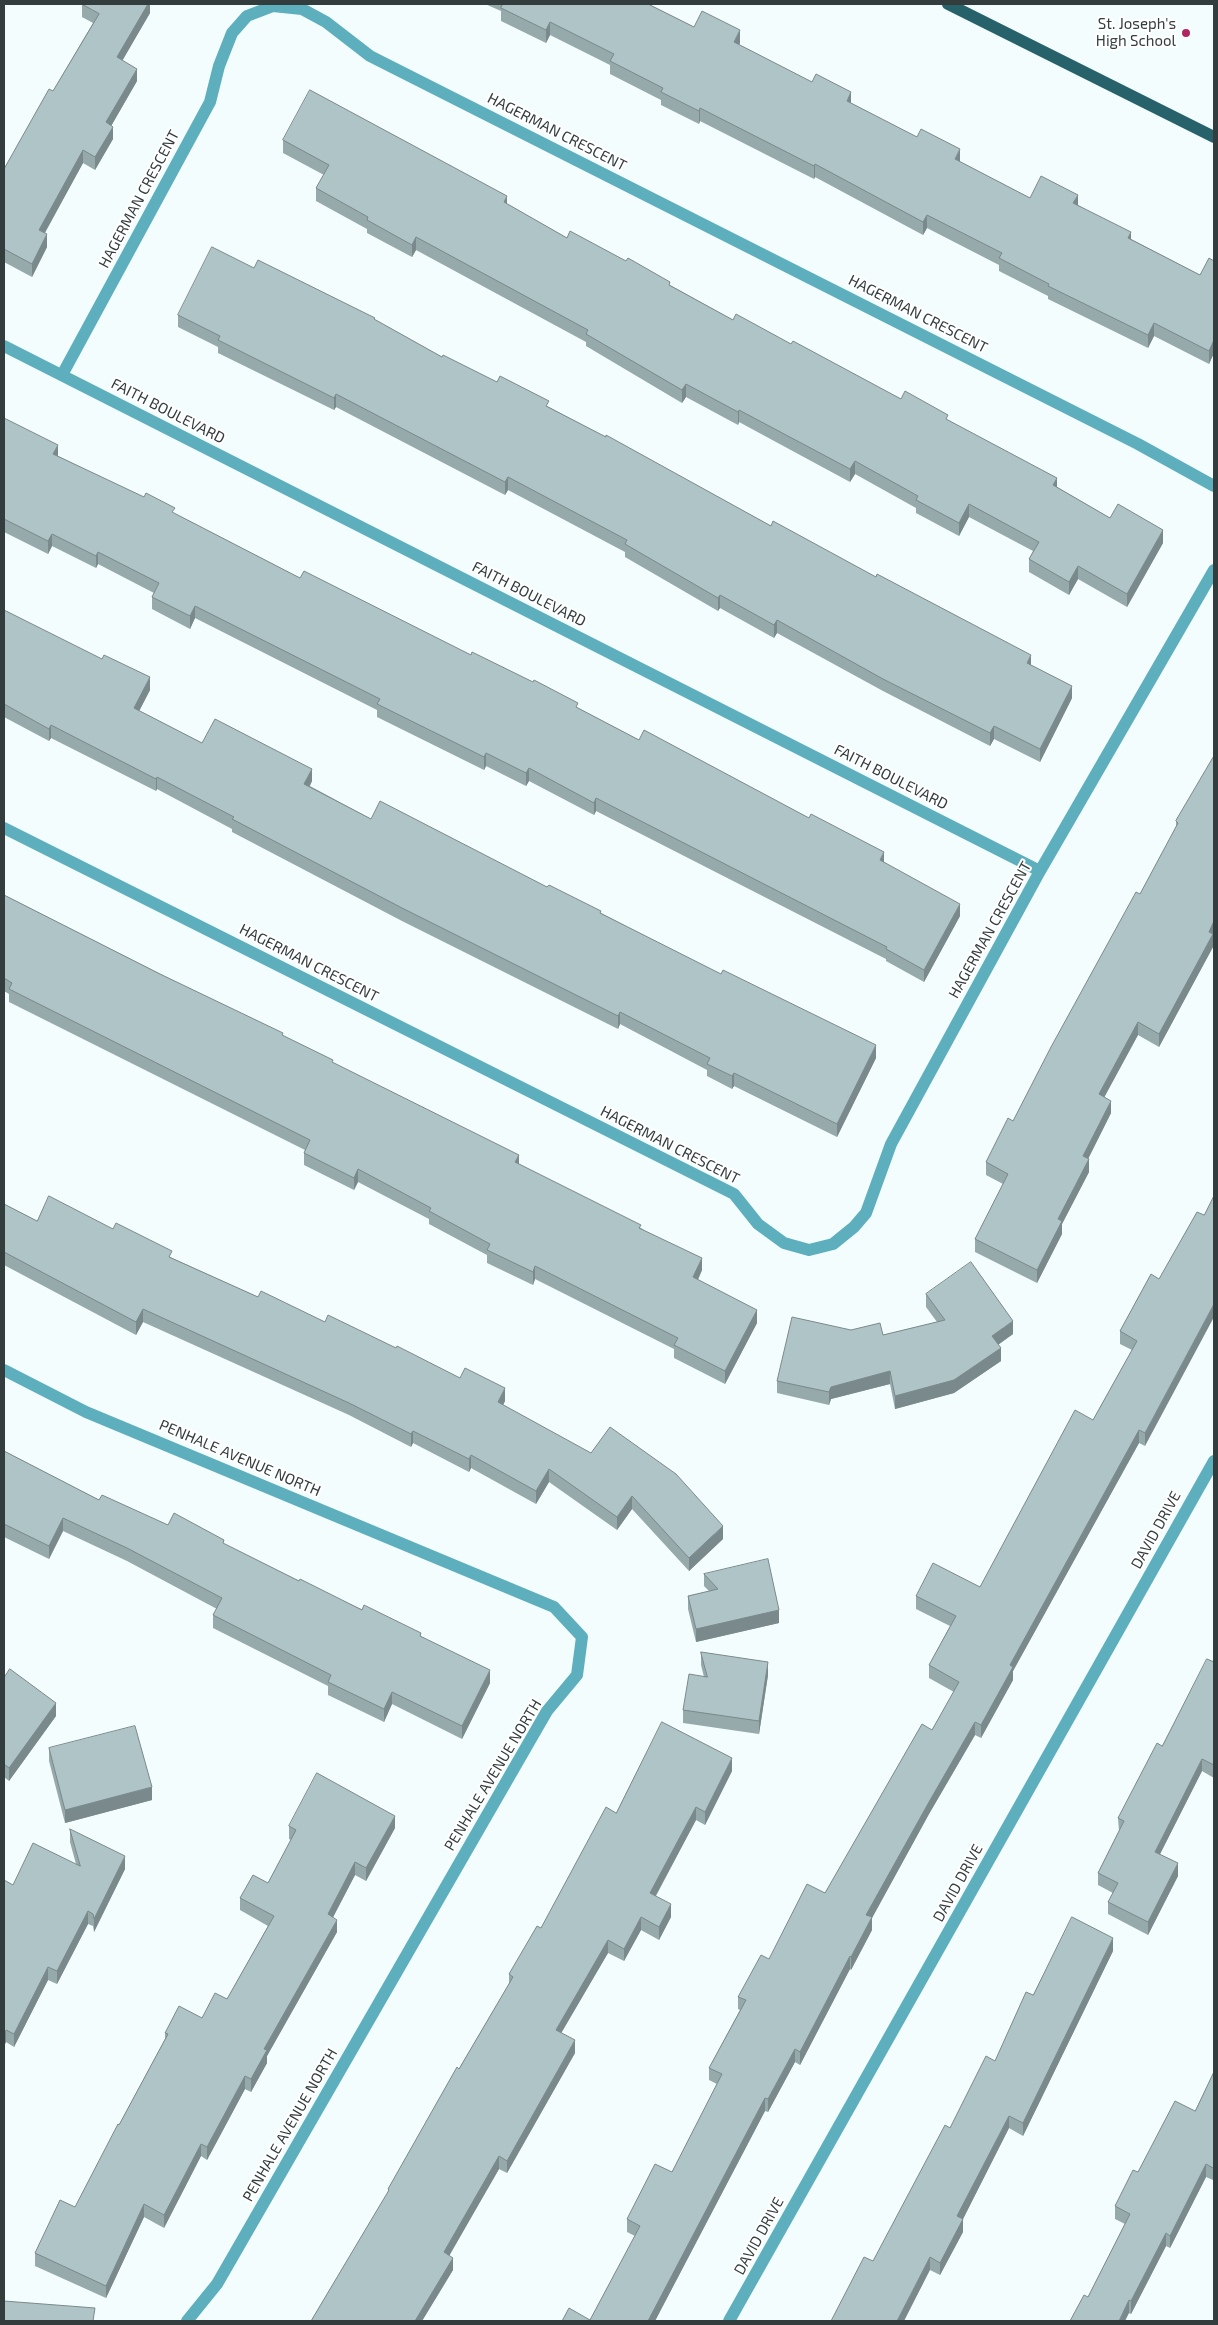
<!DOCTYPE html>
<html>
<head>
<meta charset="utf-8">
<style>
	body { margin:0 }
	#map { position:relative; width:1218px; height:2325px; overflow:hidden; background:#f4fdfe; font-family:"Exo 2",sans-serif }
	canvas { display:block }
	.frame { position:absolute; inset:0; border:5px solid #343d3e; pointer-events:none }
</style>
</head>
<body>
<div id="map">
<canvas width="1218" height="2325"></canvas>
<div class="frame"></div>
</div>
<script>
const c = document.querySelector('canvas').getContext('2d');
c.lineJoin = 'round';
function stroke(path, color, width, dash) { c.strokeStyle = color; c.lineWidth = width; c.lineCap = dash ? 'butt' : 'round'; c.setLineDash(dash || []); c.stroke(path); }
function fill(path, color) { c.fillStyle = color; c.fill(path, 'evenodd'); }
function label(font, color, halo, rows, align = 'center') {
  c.font = font + ' "Exo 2",sans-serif'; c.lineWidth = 4; c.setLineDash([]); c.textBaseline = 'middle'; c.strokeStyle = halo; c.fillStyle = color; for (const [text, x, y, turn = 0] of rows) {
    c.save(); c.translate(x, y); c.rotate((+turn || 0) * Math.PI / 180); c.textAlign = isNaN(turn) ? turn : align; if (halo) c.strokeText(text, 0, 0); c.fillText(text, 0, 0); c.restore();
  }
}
stroke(new Path2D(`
	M4,346L1040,871
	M62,375L210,102L219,66L232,33L247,16L273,6L302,9L326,22L370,56L1138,444L1214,486
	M4,828L734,1194L758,1224L784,1243L809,1250L833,1244L854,1227L866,1213L891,1144L1040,871L1214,570
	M4,1370L86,1412L554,1607L582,1637L577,1675L547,1711L217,2284L187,2321
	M729,2321L1214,1461`), '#5eafbd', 12);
stroke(new Path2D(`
	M948,4L1214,137`), '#27626b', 12);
fill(new Path2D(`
	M82,4H150V13L122,60L137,81L111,126L113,139L95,170L83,163L45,233L47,247L32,277L4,262V169L53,91L93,23L82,17Z
	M485,4H648L694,27L740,43L739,45L851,103L960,162L1030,198L1078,205L1131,239L1200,275L1214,261V353L1209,364L1154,336L1148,348L1048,299V296L999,271V265L927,228L923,235L815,177L814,179L700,121L699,124L661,105V100L610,74V65L550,35L546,43L501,21V11Z
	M283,140L507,204L567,238L670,285L733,320L791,344L901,399L948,420L1057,487L1110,518L1163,543L1127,607L1078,579L1069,595L1029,572V559L1033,551L969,517L959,536L916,513V508L855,474L850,482L739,422L738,425L686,397L682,403L586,346V342L416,250L412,257L367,233V229L316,201V188L324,175L283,153Z
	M178,315L375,320L442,357L549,407L1031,665L1072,698L1040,762L994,739L990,746L883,691L777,633L774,638L720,608L718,611L625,557V552L508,490L505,495L336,407L334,410L218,353V347L178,327Z
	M4,418L58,456L175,514L300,578L471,655L578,708L639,740L884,862L960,916L924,982L886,961V959L596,811L594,815L529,781L526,786L486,766L484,770L377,717V710L195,618L190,629L152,609V597L154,593L98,564L96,568L52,546L48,554L4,532Z
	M4,610L150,690L139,711L202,743L312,781L310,786L371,819L547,887L601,913L876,1058L837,1137L734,1086L732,1089L707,1076V1070L620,1024L618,1029L402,921L232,832V829L157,789L156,791L51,738L49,741L4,717Z
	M1214,756L1213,947L1159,1047L1138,1035L1104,1097L1111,1113L1088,1159L1089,1172L1062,1224V1234L1037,1283L975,1252V1239L1003,1184L986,1175V1162L1013,1121L1140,894L1176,828V821Z
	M4,895L283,1036L519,1164L641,1228L702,1270L698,1280L757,1323L725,1384L674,1358V1349L535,1279L533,1285L487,1263V1255L429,1224V1219L358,1182L354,1190L304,1165V1153L305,1150L9,1002V994L4,991Z
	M4,1204L37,1221L113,1229L172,1258L258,1297L325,1322L505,1401L503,1405L723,1539L689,1571L632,1509L617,1530L549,1482L536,1504L471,1468L469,1472L413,1443L411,1447L349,1415L143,1322L136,1335L4,1265Z
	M1151,1274L1145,1446L1139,1443L1013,1671V1680L981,1738L975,1735L929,1814L872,1918V1930L851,1970L850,1969L800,2065L795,2062L768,2112L765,2111L655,2321H562L590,2320L635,2236L627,2232V2219L672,2172L717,2084L709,2080V2068L740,2010L738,2009V1997L769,1959L825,1893L932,1730L954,1692L929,1678V1665L950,1626L916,1609V1596L980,1587L1093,1420L1132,1350L1120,1344V1331Z
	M926,1294L1013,1334L998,1345L1001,1361L954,1393L895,1409L890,1384L831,1399L829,1405L777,1393V1381L851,1330L883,1335L937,1322L926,1307Z
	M4,1451L99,1500L168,1525L224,1544L299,1581L421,1636L490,1683L462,1739L392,1704L384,1722L328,1695V1686L213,1628V1615L217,1609L127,1561L63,1531L49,1559L4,1537Z
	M704,1574L779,1623L696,1642L688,1609V1596L709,1591L704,1586Z
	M701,1652L768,1675L759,1734L683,1723V1710L704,1677L701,1665Z
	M1214,1661V1778L1202,1771L1160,1854L1178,1876L1148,1935L1108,1914V1902L1113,1893L1098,1885V1873L1119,1831L1118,1818Z
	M4,1678L56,1716L9,1781L4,1777Z
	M49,1748L152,1800L65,1823L49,1761Z
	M732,1771L705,1825L696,1820L656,1896L671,1917L659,1940L641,1930L624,1961L608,1953L561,2033L575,2053L507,2173L499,2169L449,2255L453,2270L422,2321H311L388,2193V2189L509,1984V1974L541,1928L616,1813Z
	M289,1826L395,1828L366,1881L355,1875L333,1917L337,1932L267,2056V2063L251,2092L245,2089L207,2160L201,2156L164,2228L144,2217L106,2298L35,2266V2253L75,2207L165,2039V2033L202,2018L227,1999L268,1926L240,1910V1898L268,1883L291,1840L289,1839Z
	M70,1829L125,1869L94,1932L93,1926L88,1924L57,1984L48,1980L14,2047L6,2042L4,2046L13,1885L76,1864L70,1842Z
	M1113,1951L1023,2136L1009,2128L963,2219V2232L940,2275L930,2270L873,2261L950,2128L995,2061L1033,1995Z
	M1214,2072L1213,2180L1206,2177L1170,2248L1166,2246L1131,2314L1088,2297L1125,2224L1115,2219V2206L1138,2172L1195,2111Z`), '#96a9ab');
fill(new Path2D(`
	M148,4H150V13L117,70V57Z
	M550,22V35L546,43V30Z
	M740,30V43L734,55V42Z
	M137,69V81L106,135V122Z
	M851,92V105L847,101Z
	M700,108V121L699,124V111Z
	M113,127V139L95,170V157Z
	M960,149V162L955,159Z
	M83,150V163L39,243V230Z
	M815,164V177L814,179V166Z
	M1078,195V208L1073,203Z
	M507,196V209L504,202Z
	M927,215V228L923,235V222Z
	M1131,232V245L1128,238Z
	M47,234V247L32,277V264Z
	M416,237V250L412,257V245Z
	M1154,323V336L1148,348V335Z
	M1214,340V353L1209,364V351Z
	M686,384V397L682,403V390Z
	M336,394V407L334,410V398Z
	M739,410V422L738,425V412Z
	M58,445V458L53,454Z
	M855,461V474L850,482V469Z
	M508,477V490L505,495V482Z
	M1057,478V491L1053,485Z
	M969,504V517L959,536V523Z
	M1163,530V543L1127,607V594Z
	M52,534V546L48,554V541Z
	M98,552V564L96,568V556Z
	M1078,566V579L1069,595V582Z
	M720,595V608L718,611V598Z
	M195,606V618L190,629V616Z
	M777,620V633L774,638V625Z
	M1031,655V667L1027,663Z
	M150,677V690L134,721V708Z
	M1072,686V698L1040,762V749Z
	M51,725V738L49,741V729Z
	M994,726V739L990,746V733Z
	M486,753V766L484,770V757Z
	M529,768V781L526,786V773Z
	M312,769V781L304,796V784Z
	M157,777V789L156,791V779Z
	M596,798V811L594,815V803Z
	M884,852V865L880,860Z
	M960,904V916L924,982V970Z
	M1214,921V934L1213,937V947L1159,1047V1034Z
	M620,1012V1024L618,1029V1016Z
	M1138,1022V1035L1099,1107V1094Z
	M876,1045V1058L837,1137V1124Z
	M734,1073V1086L732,1089V1076Z
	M1111,1101V1113L1083,1169V1156Z
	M519,1155V1167L515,1162Z
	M1089,1159V1172L1062,1224V1234L1037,1283V1270L1058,1219Z
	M358,1169V1182L354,1190V1178Z
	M702,1258V1270L693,1290V1277Z
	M535,1266V1279L533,1285V1272Z
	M1214,1304V1317L1145,1446V1433Z
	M143,1309V1322L136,1335V1322Z
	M757,1310V1323L725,1384V1371Z
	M1013,1321V1334L992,1349V1336Z
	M1001,1348V1361L954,1393L895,1409V1396Z
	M890,1371V1384L831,1399L829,1405V1392L831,1387Z
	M505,1388V1401L498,1415V1402Z
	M1139,1430V1443L1013,1671V1680L981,1738V1725L1010,1665Z
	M413,1431V1443L411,1447V1434Z
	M471,1455V1468L469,1472V1459Z
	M549,1469V1482L536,1504V1491Z
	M632,1496V1509L617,1530V1517Z
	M63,1518V1531L49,1559V1546Z
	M723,1526V1539L689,1571V1558Z
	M779,1610V1623L696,1642V1629Z
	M768,1662V1675L759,1734V1721Z
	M490,1670V1683L462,1739V1726Z
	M392,1692V1704L384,1722V1709Z
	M56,1703V1716L9,1781V1768Z
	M975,1722V1735L929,1814L872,1918V1930L851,1970V1957L866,1915L929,1802Z
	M732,1758V1771L705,1825V1812Z
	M1202,1759V1771L1155,1864V1852Z
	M152,1787V1800L65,1823V1810Z
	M696,1807V1820L650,1906V1893Z
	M395,1816V1828L366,1881V1868Z
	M125,1856V1869L94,1932V1919Z
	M355,1862V1875L328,1927V1914Z
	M1178,1863V1876L1148,1935V1922Z
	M671,1904V1917L659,1940V1927Z
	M88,1911V1924L57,1984V1971Z
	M641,1917V1930L624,1961V1949Z
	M337,1920V1932L267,2056V2063L251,2092V2079L264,2049Z
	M1113,1938V1951L1023,2136V2123Z
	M608,1940V1953L556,2042V2030Z
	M850,1956V1969L800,2065V2052Z
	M48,1967V1980L14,2047V2034Z
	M6,2030V2042L4,2046V2034Z
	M575,2040V2053L507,2173V2161Z
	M795,2049V2062L768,2112V2099Z
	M245,2076V2089L207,2160V2147Z
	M765,2098V2111L655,2321H648Z
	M1009,2116V2128L963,2219V2232L940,2275V2263L957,2216Z
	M201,2144V2156L164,2228V2215Z
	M499,2156V2169L444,2265V2252Z
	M1206,2164V2177L1170,2248V2236Z
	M1214,2166V2178L1213,2180V2168Z
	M144,2204V2217L106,2298V2286Z
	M1166,2233V2246L1131,2314V2301Z
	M930,2257V2270L904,2321H897Z
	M453,2258V2270L422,2321H415Z
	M1129,2300V2313L1125,2321H1119Z`), '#7a898b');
const building = new Path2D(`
	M82,4H148L117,57L137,69L106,122L113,127L95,157L83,150L39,230L47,234L32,264L4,249V169L49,89L53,91L99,14Z
	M503,4H648L694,27L702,11L740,30L734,42L812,82L816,74L851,92L847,101L917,137L921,129L960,149L955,159L1030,198L1041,176L1078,195L1073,203L1131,232L1128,238L1200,275L1209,258L1214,261V340L1209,351L1154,323L1148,335L1048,286L1049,284L999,258L1002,253L927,215L923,222L815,164L814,166L700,108L699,111L661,92L663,88L610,61L614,54L550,22L546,30L501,8Z
	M310,90L507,196L504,202L567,238L570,231L626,261L628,258L670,282L669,285L733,320L736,314L791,344L793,341L901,399L905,391L948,415L946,419L1057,478L1053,485L1110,518L1118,504L1163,530L1127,594L1078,566L1069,582L1029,559L1039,542L969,504L959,523L916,500L918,496L855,461L850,469L739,410L738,412L686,384L682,390L586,334L588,330L416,237L412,245L367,220L368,217L316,188L329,165L283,140Z
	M212,247L254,268L258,260L375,318L374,319L442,357L443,355L497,382L500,376L549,401L546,406L606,437V435L771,526L773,521L876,577L877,574L1031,655L1027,663L1072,686L1040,749L994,726L990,733L883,679L777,620L774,625L720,595L718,598L625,544L627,540L508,477L505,482L336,394L334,398L218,340L220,336L178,315Z
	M4,418L58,445L53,454L144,497L146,493L175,508L172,512L300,578L304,571L471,655L472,652L533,682L534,680L578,703L576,707L639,740L644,730L809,818L811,814L884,852L880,860L960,904L924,970L886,949L887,947L596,798L594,803L529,768L526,773L486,753L484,757L377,704L380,699L195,606L190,616L152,597L159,583L98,552L96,556L52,534L48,541L4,519Z
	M4,610L102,659L104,655L150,677L134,708L202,743L215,719L312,769L304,784L371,819L380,801L547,887L549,885L601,911L600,913L721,974L723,970L876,1045L837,1124L734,1073L732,1076L707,1064L710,1058L620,1012L618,1016L402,908L232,819L234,817L157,777L156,779L51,725L49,729L4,704Z
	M1214,756V921L1209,932L1213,934L1159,1034L1138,1022L1099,1094L1111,1101L1083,1156L1089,1159L1058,1219L1062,1221L1037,1270L975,1239L1008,1174L986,1162L1008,1118L1013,1121L1051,1047L1136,892L1140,894L1178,823L1176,821Z
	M4,895L160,974L283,1033L282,1035L333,1060L332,1062L519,1155L515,1162L641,1225L639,1228L702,1258L693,1277L757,1310L725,1371L674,1345L678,1338L535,1266L533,1272L487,1250L490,1244L429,1211L431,1208L358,1169L354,1178L304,1153L310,1140L9,989L12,983L4,978Z
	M49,1196L113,1229L116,1223L172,1251L169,1257L258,1297L261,1291L325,1322L328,1315L396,1348L397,1346L460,1378L465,1368L505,1388L498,1402L591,1453L610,1427L676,1474L723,1526L689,1558L632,1496L617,1517L549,1469L536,1491L471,1455L469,1459L413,1431L411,1434L349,1403L143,1309L136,1322L4,1252V1204L37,1221Z
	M1214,1196V1304L1145,1433L1139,1430L1010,1665L1013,1667L981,1725L975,1722L929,1802L866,1915L872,1917L851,1957L850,1956L800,2052L795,2049L768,2099L765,2098L648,2321H562L569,2308L590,2320L640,2226L627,2219L655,2164L672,2172L722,2074L709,2068L746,2000L738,1997L761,1955L769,1959L807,1884L825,1893L922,1724L932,1730L959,1682L929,1665L956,1616L916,1596L933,1563L980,1587L1075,1410L1093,1420L1137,1341L1120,1331L1151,1274L1159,1279L1197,1212L1204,1215Z
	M971,1262L1013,1321L992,1336L1001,1348L954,1380L895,1396L890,1371L831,1387L829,1392L777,1381L792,1317L851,1330L880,1323L883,1335L945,1320L926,1294Z
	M4,1451L99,1500L102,1495L168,1525L174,1513L224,1540L223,1543L299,1581L300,1579L362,1610L364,1605L421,1633L420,1636L490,1670L462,1726L392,1692L384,1709L328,1682L331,1675L213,1615L222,1598L127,1548L63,1518L49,1546L4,1524Z
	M768,1559L779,1610L696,1629L688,1596L718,1589L704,1574Z
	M701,1652L768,1662L759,1721L683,1710L689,1674L707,1677Z
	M1207,1659L1214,1662V1661V1765L1202,1759L1155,1852L1178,1863L1148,1922L1108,1902L1118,1883L1098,1873L1124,1821L1118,1818L1157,1743L1162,1746Z
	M10,1669L56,1703L9,1768L4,1764V1678Z
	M662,1722L732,1758L705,1812L696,1807L650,1893L671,1904L659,1927L641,1917L624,1949L608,1940L556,2030L575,2040L507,2161L499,2156L444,2252L453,2258L415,2321H311L389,2190L388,2189L457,2067L459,2069L513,1977L509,1974L537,1926L541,1928L606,1807L616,1813Z
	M135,1726L152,1787L65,1810L49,1748Z
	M317,1773L395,1816L366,1868L355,1862L328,1914L337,1920L264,2049L267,2050L251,2079L245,2076L207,2147L201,2144L164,2215L144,2204L106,2286L35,2253L60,2200L75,2207L118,2124L119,2125L168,2034L165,2033L179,2006L202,2018L215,1993L227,1999L274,1916L240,1898L253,1875L268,1883L296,1830L289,1826Z
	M70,1829L125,1856L94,1919L93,1914L88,1911L57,1971L48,1967L14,2034L6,2030L4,2034V1880L13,1885L33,1843L80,1866Z
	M1072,1917L1113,1938L1023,2123L1009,2116L957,2216L963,2219L940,2263L930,2257L897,2321H831L864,2257L873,2261L945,2125L950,2128L986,2056L995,2061L1026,1992L1033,1995Z
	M1214,2072V2166L1213,2168L1206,2164L1170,2236L1166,2233L1131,2301L1129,2300L1119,2321H1070L1084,2295L1088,2297L1130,2214L1115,2206L1133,2170L1138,2172L1175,2101L1195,2111Z
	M4,2301L95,2308L93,2321H4Z`);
fill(building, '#afc4c7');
stroke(building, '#7a898b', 1);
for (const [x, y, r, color] of [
	[1186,33,5,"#b02562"]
]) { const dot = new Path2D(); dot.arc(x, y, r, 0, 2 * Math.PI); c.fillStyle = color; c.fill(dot); stroke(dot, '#fff', 2); }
label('15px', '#343d3e', '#fff', [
	["St. Joseph's",1176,24],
	["High School",1176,41]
], 'right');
label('15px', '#343d3e', '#fff', [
	["HAGERMAN CRESCENT",557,132,27],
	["HAGERMAN CRESCENT",139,199,-62],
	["HAGERMAN CRESCENT",918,314,27],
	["FAITH BOULEVARD",168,411,27],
	["FAITH BOULEVARD",529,594,27],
	["FAITH BOULEVARD",891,777,27],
	["HAGERMAN CRESCENT",990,930,-61],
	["HAGERMAN CRESCENT",309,963,27],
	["HAGERMAN CRESCENT",670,1145,27],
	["PENHALE AVENUE NORTH",240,1458,23],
	["DAVID DRIVE",1156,1530,-61],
	["PENHALE AVENUE NORTH",493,1775,-59],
	["DAVID DRIVE",958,1883,-61],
	["PENHALE AVENUE NORTH",290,2125,-60],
	["DAVID DRIVE",759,2236,-61]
]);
</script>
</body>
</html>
